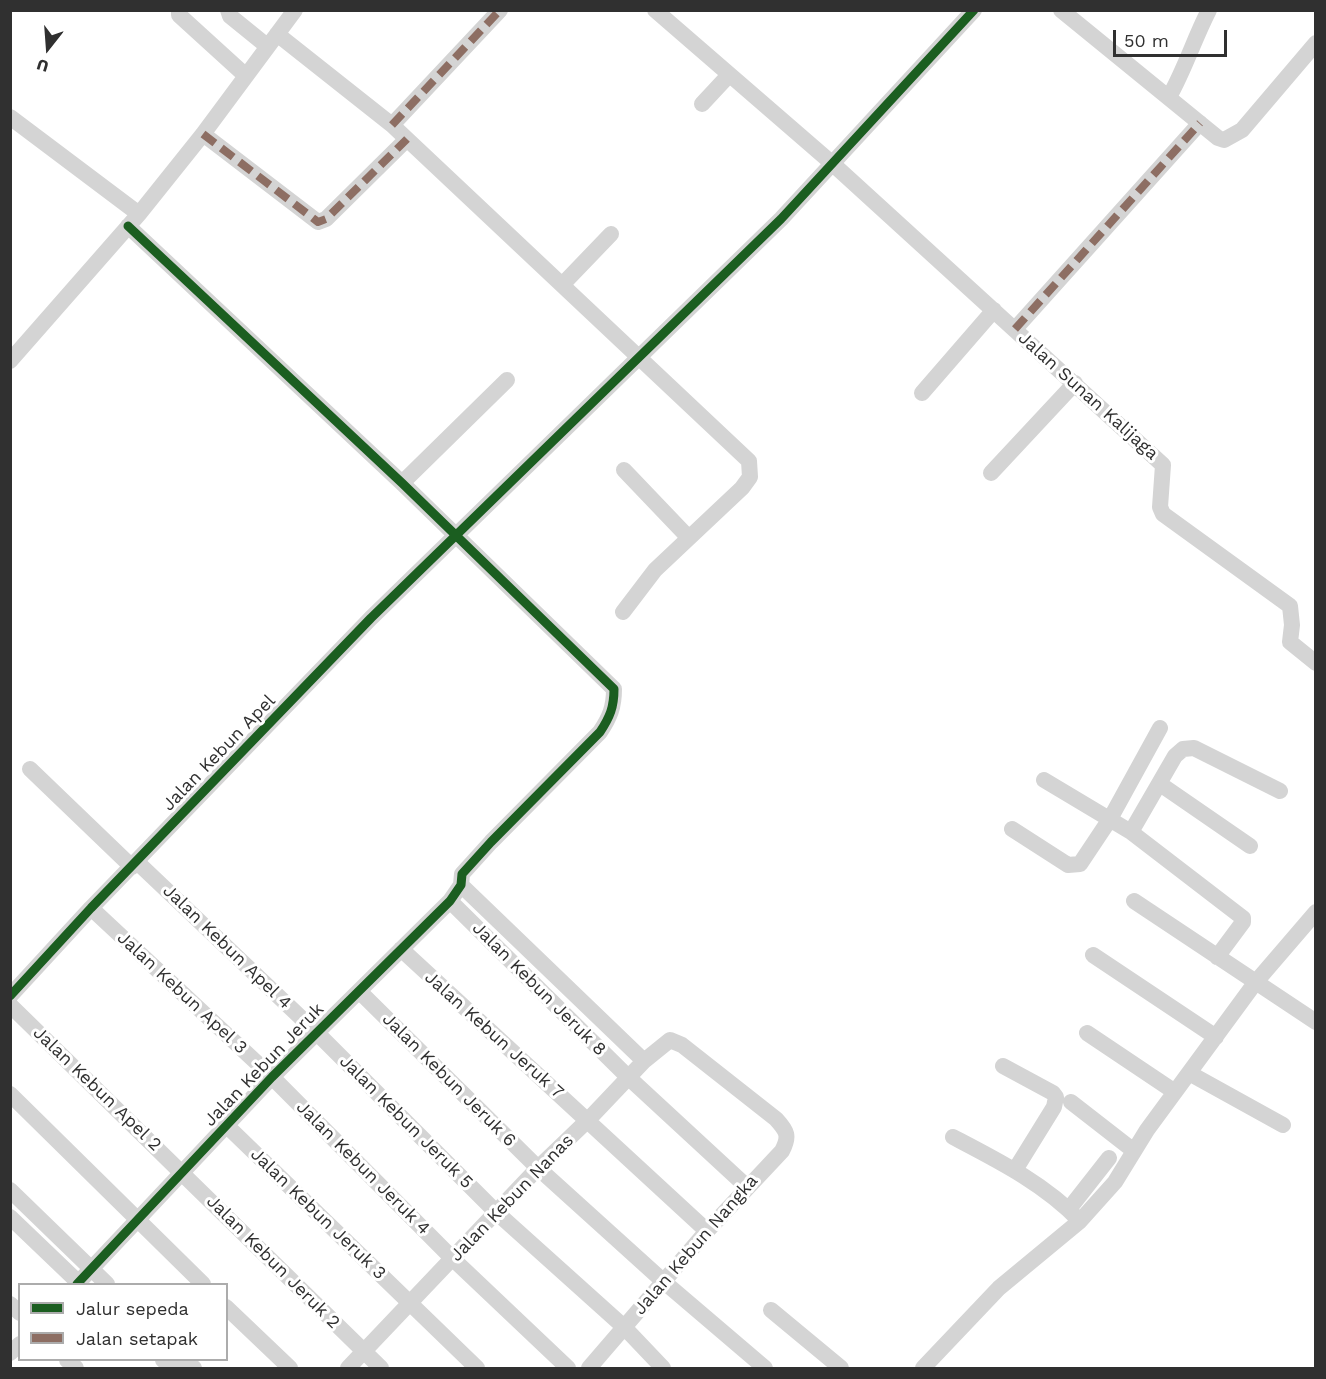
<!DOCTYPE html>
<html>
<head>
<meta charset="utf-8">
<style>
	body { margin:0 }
	#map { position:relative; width:1326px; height:1379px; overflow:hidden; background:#fff; font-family:"Work Sans",sans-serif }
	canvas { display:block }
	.frame { position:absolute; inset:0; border:12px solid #303030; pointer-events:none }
	.legend { position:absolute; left:18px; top:1283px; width:210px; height:78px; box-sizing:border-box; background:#fff; border:2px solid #acacac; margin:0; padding:8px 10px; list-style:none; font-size:18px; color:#303030 }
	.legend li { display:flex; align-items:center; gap:12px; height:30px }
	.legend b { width:30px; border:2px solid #acacac }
	.north { position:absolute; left:18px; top:18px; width:60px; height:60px; -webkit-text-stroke:4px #fff; paint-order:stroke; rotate:197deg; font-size:16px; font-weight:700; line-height:24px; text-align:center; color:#303030 }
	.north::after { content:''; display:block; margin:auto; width:21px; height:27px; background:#303030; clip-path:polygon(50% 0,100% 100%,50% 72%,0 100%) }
	.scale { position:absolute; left:1113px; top:30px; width:114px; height:27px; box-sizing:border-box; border:3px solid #303030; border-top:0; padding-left:8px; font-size:18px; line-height:21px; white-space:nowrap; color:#303030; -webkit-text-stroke:4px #fff; paint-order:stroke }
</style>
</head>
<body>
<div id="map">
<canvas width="1326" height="1379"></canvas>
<div class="frame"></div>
<ul class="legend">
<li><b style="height:8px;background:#1b5e20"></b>Jalur sepeda</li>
<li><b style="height:8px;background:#8d6e63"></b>Jalan setapak</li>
</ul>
<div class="north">U</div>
<div class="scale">50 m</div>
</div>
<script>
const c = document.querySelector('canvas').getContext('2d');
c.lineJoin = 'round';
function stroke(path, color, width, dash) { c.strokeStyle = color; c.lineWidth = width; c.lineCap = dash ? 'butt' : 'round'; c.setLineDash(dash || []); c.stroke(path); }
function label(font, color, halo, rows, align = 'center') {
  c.font = font + ' "Work Sans",sans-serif'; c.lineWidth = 6; c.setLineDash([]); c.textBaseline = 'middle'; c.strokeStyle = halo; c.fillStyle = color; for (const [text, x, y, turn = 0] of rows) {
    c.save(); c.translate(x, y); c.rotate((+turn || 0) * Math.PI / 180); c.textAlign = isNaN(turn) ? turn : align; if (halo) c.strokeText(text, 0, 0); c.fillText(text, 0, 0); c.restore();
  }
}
stroke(new Path2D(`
	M179,10V15L246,76
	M228,10L230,16L267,46
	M655,10L834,165L1163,465L1160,507L1163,514L1290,606L1292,625L1290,642L1316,663
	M1061,10L1218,138L1224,140L1242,130L1316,43
	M277,34L392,125L749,461L750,477L742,488L655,570L623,612
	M1169,97C1185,69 1194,39 1209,10
	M702,104L729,75
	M10,117L139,214
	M392,125L500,10
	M203,134L318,222L326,219L407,139
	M562,285L611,234
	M1015,329L1200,123
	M10,361L139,214L203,134L295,10
	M922,393L994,310
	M624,470L688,537
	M991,473L1075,383
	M402,483L507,380
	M30,769L132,867
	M1044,780L1131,832
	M1160,784L1250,846
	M1012,829L1068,865L1080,864L1110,819L1160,728
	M137,862L316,1032L496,1212L624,1327L663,1368
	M461,885L644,1061
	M450,901L628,1077L746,1186
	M1134,901L1316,1022
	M91,908L272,1077L453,1259L568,1368
	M401,949L707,1231
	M1093,955L1216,1037
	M1217,957L1243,922V918L1131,832L1175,756L1183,749L1194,748L1280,791
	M360,992L538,1168L663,1281L765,1368
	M10,996L91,908L371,618L781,219L974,10
	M10,1005L381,1368
	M1087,1033L1175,1092
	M1003,1066L1053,1093L1056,1097L1054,1107L1015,1170
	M1189,1073L1283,1125
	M10,1094L203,1284
	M1071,1102L1134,1151
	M227,1126L477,1368
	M953,1137C997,1160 1045,1184 1080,1221
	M10,1190L107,1284
	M1069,1209L1109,1158
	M10,1217L80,1284
	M77,1284L272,1077L450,901L461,885L462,874L491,842L600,732C610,717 614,707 614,689L402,483L128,226
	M10,1304L20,1313
	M226,1307L290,1368
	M771,1310L841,1368
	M10,1353L20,1344
	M67,1360L76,1368
	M163,1360L173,1368
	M184,1360L194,1368
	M348,1368L538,1168L588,1120L644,1061L670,1040L682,1045L776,1119C787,1131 790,1136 782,1151L707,1231L589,1368
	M923,1368L999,1288L1080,1221L1115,1182L1147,1130L1255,983L1316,912`), '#d4d4d4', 16);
stroke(new Path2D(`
	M392,125L500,10
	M203,134L318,222L326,219L407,139
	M1015,329L1200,123`), '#8d6e63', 8, [15, 8]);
stroke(new Path2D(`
	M10,996L91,908L371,618L781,219L974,10
	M77,1284L272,1077L450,901L461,885L462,874L491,842L600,732C610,717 614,707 614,689L402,483L128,226`), '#1b5e20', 9);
label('18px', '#303030', '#fff', [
	["Jalan Sunan Kalijaga",1088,396,42],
	["Jalan Kebun Apel",219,753,-46],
	["Jalan Kebun Apel 4",227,947,44],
	["Jalan Kebun Jeruk 8",539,989,45],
	["Jalan Kebun Apel 3",182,993,43],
	["Jalan Kebun Jeruk 7",494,1035,42],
	["Jalan Kebun Jeruk",264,1065,-46],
	["Jalan Kebun Jeruk 6",449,1080,45],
	["Jalan Kebun Apel 2",97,1089,44],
	["Jalan Kebun Jeruk 5",406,1122,45],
	["Jalan Kebun Jeruk 4",363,1168,45],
	["Jalan Kebun Nanas",512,1198,-46],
	["Jalan Kebun Jeruk 3",318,1214,44],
	["Jalan Kebun Nangka",696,1245,-49],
	["Jalan Kebun Jeruk 2",273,1262,45]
]);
</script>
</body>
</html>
